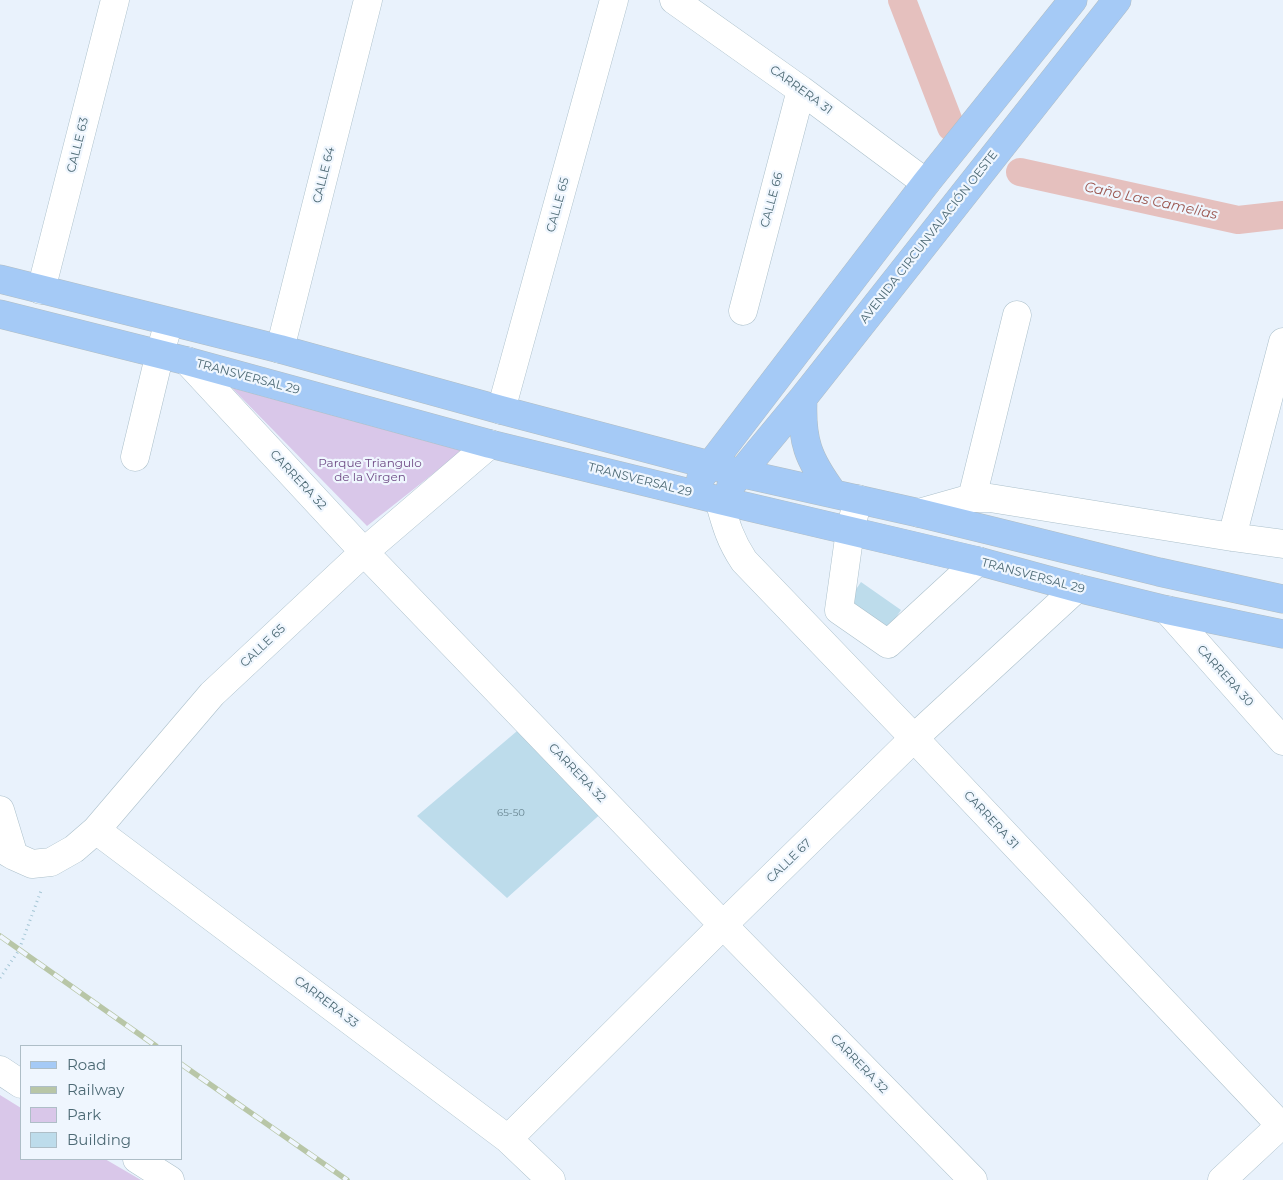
<!DOCTYPE html>
<html>
<head>
<meta charset="utf-8">
<style>
	body { margin:0 }
	#map { position:relative; width:1283px; height:1180px; overflow:hidden; background:#e9f2fc; font-family:Montserrat,sans-serif }
	canvas { display:block }
	.legend { position:absolute; left:20px; top:1045px; width:162px; height:115px; box-sizing:border-box; background:#eff6fe; border:1px solid #aebec7; margin:0; padding:6px 9px; list-style:none; font-size:15px; color:#4d6a75 }
	.legend li { display:flex; align-items:center; gap:10px; height:25px }
	.legend b { width:25px; border:1px solid #aebec7 }
</style>
</head>
<body>
<div id="map">
<canvas width="1283" height="1180"></canvas>
<ul class="legend">
<li><b style="height:6px;background:#a5caf6"></b>Road</li>
<li><b style="height:6px;background:#b8c6a7"></b>Railway</li>
<li><b style="height:14px;background:#d9c7e9"></b>Park</li>
<li><b style="height:14px;background:#bddceb"></b>Building</li>
</ul>
</div>
<script>
const c = document.querySelector('canvas').getContext('2d');
c.lineJoin = 'round';
function fill(path, color) { c.fillStyle = color; c.fill(path, 'evenodd'); }
function stroke(path, color, width, dash) { c.strokeStyle = color; c.lineWidth = width; c.lineCap = dash ? 'butt' : 'round'; c.setLineDash(dash || []); c.stroke(path); }
function label(font, color, halo, rows, align = 'center') {
  c.font = font + ' Montserrat,sans-serif'; c.lineWidth = 4.5; c.setLineDash([]); c.textBaseline = 'middle'; c.strokeStyle = halo; c.fillStyle = color; for (const [text, x, y, turn = 0] of rows) {
    c.save(); c.translate(x, y); c.rotate((+turn || 0) * Math.PI / 180); c.textAlign = isNaN(turn) ? turn : align; if (halo) c.strokeText(text, 0, 0); c.fillText(text, 0, 0); c.restore();
  }
}
fill(new Path2D(`
	M232,388L462,451L367,526Z
	M0,1095L21,1108V1159H105L141,1180H0Z`), '#d9c7e9');
stroke(new Path2D(`
	M902,0L951,127
	M1020,172L1238,220L1283,215`), '#e5c0be', 28);
fill(new Path2D(`
	M861,582L901,610L884,635L844,607Z
	M523,726L605,810L507,898L417,816Z`), '#bddceb');
const minor = new Path2D(`
	M674,0L801,90L926,183
	M41,290L115,0
	M743,311L801,90
	M280,349L368,0
	M187,361L364,552L723,925L973,1180
	M501,410L614,0
	M135,457L160,353L169,322
	M972,498L1017,315
	M858,499L850,531L839,610L888,644L978,561
	M719,500C726,525 730,540 744,561L914,738L1283,1128
	M919,513L972,498H990L1232,537L1283,544
	M1232,537L1283,342
	M1167,610L1283,741
	M0,810L14,856
	M96,830L508,1139L551,1180
	M0,848L14,856L32,864L51,862L74,849L96,830L212,694L364,552L490,444
	M0,1070L21,1084
	M508,1139L723,925L914,738L1077,588
	M137,1159L170,1180
	M1222,1180L1283,1123`);
const major = new Path2D(`
	M0,279L280,349L501,410L740,473L919,513L1159,572L1283,599
	M0,314L187,361L490,444L719,500L978,561L1077,588L1167,610L1283,634
	M803,398C801,441 808,459 833,493
	M701,477L926,183L1073,0
	M731,485L803,398L1117,0`);
stroke(minor, '#acc0cb', 29);
stroke(major, '#b1bdc2', 29);
stroke(new Path2D(`
	M0,978L19,950L42,888`), '#a4c6d5', 3, [1, 4]);
stroke(minor, '#fff', 28);
stroke(major, '#a5caf6', 28);
const rail = new Path2D(`
	M0,936L156,1046
	M181,1064L347,1180`);
stroke(rail, '#b8c6a7', 5.5);
stroke(rail, '#eff6fe', 4, [11]);
label('10px', '#698692', null, [
	["65-50",511,813]
]);
label('12px', '#4d6a75', '#eff6fe', [
	["CARRERA 31",801,90,36],
	["CALLE 63",78,145,-76],
	["CALLE 64",324,175,-76],
	["CALLE 66",772,200,-75],
	["CALLE 65",558,205,-75],
	["AVENIDA CIRCUNVALACIÓN OESTE",929,237,-52],
	["TRANSVERSAL 29",248,377,15],
	["CARRERA 32",298,480,47],
	["TRANSVERSAL 29",640,480,14],
	["TRANSVERSAL 29",1033,576,15],
	["CALLE 65",263,646,-43],
	["CARRERA 30",1225,676,48],
	["CARRERA 32",577,773,46],
	["CARRERA 31",991,820,47],
	["CALLE 67",789,861,-44],
	["CARRERA 33",326,1002,37],
	["CARRERA 32",859,1064,46]
]);
label('12px', '#704c86', '#eff6fe', [
	["Parque Triangulo",370,463],
	["de la Virgen",370,477]
]);
label('italic 14px', '#9c5851', '#eff6fe', [
	["Caño Las Camelias",1151,201,12]
]);
</script>
</body>
</html>
